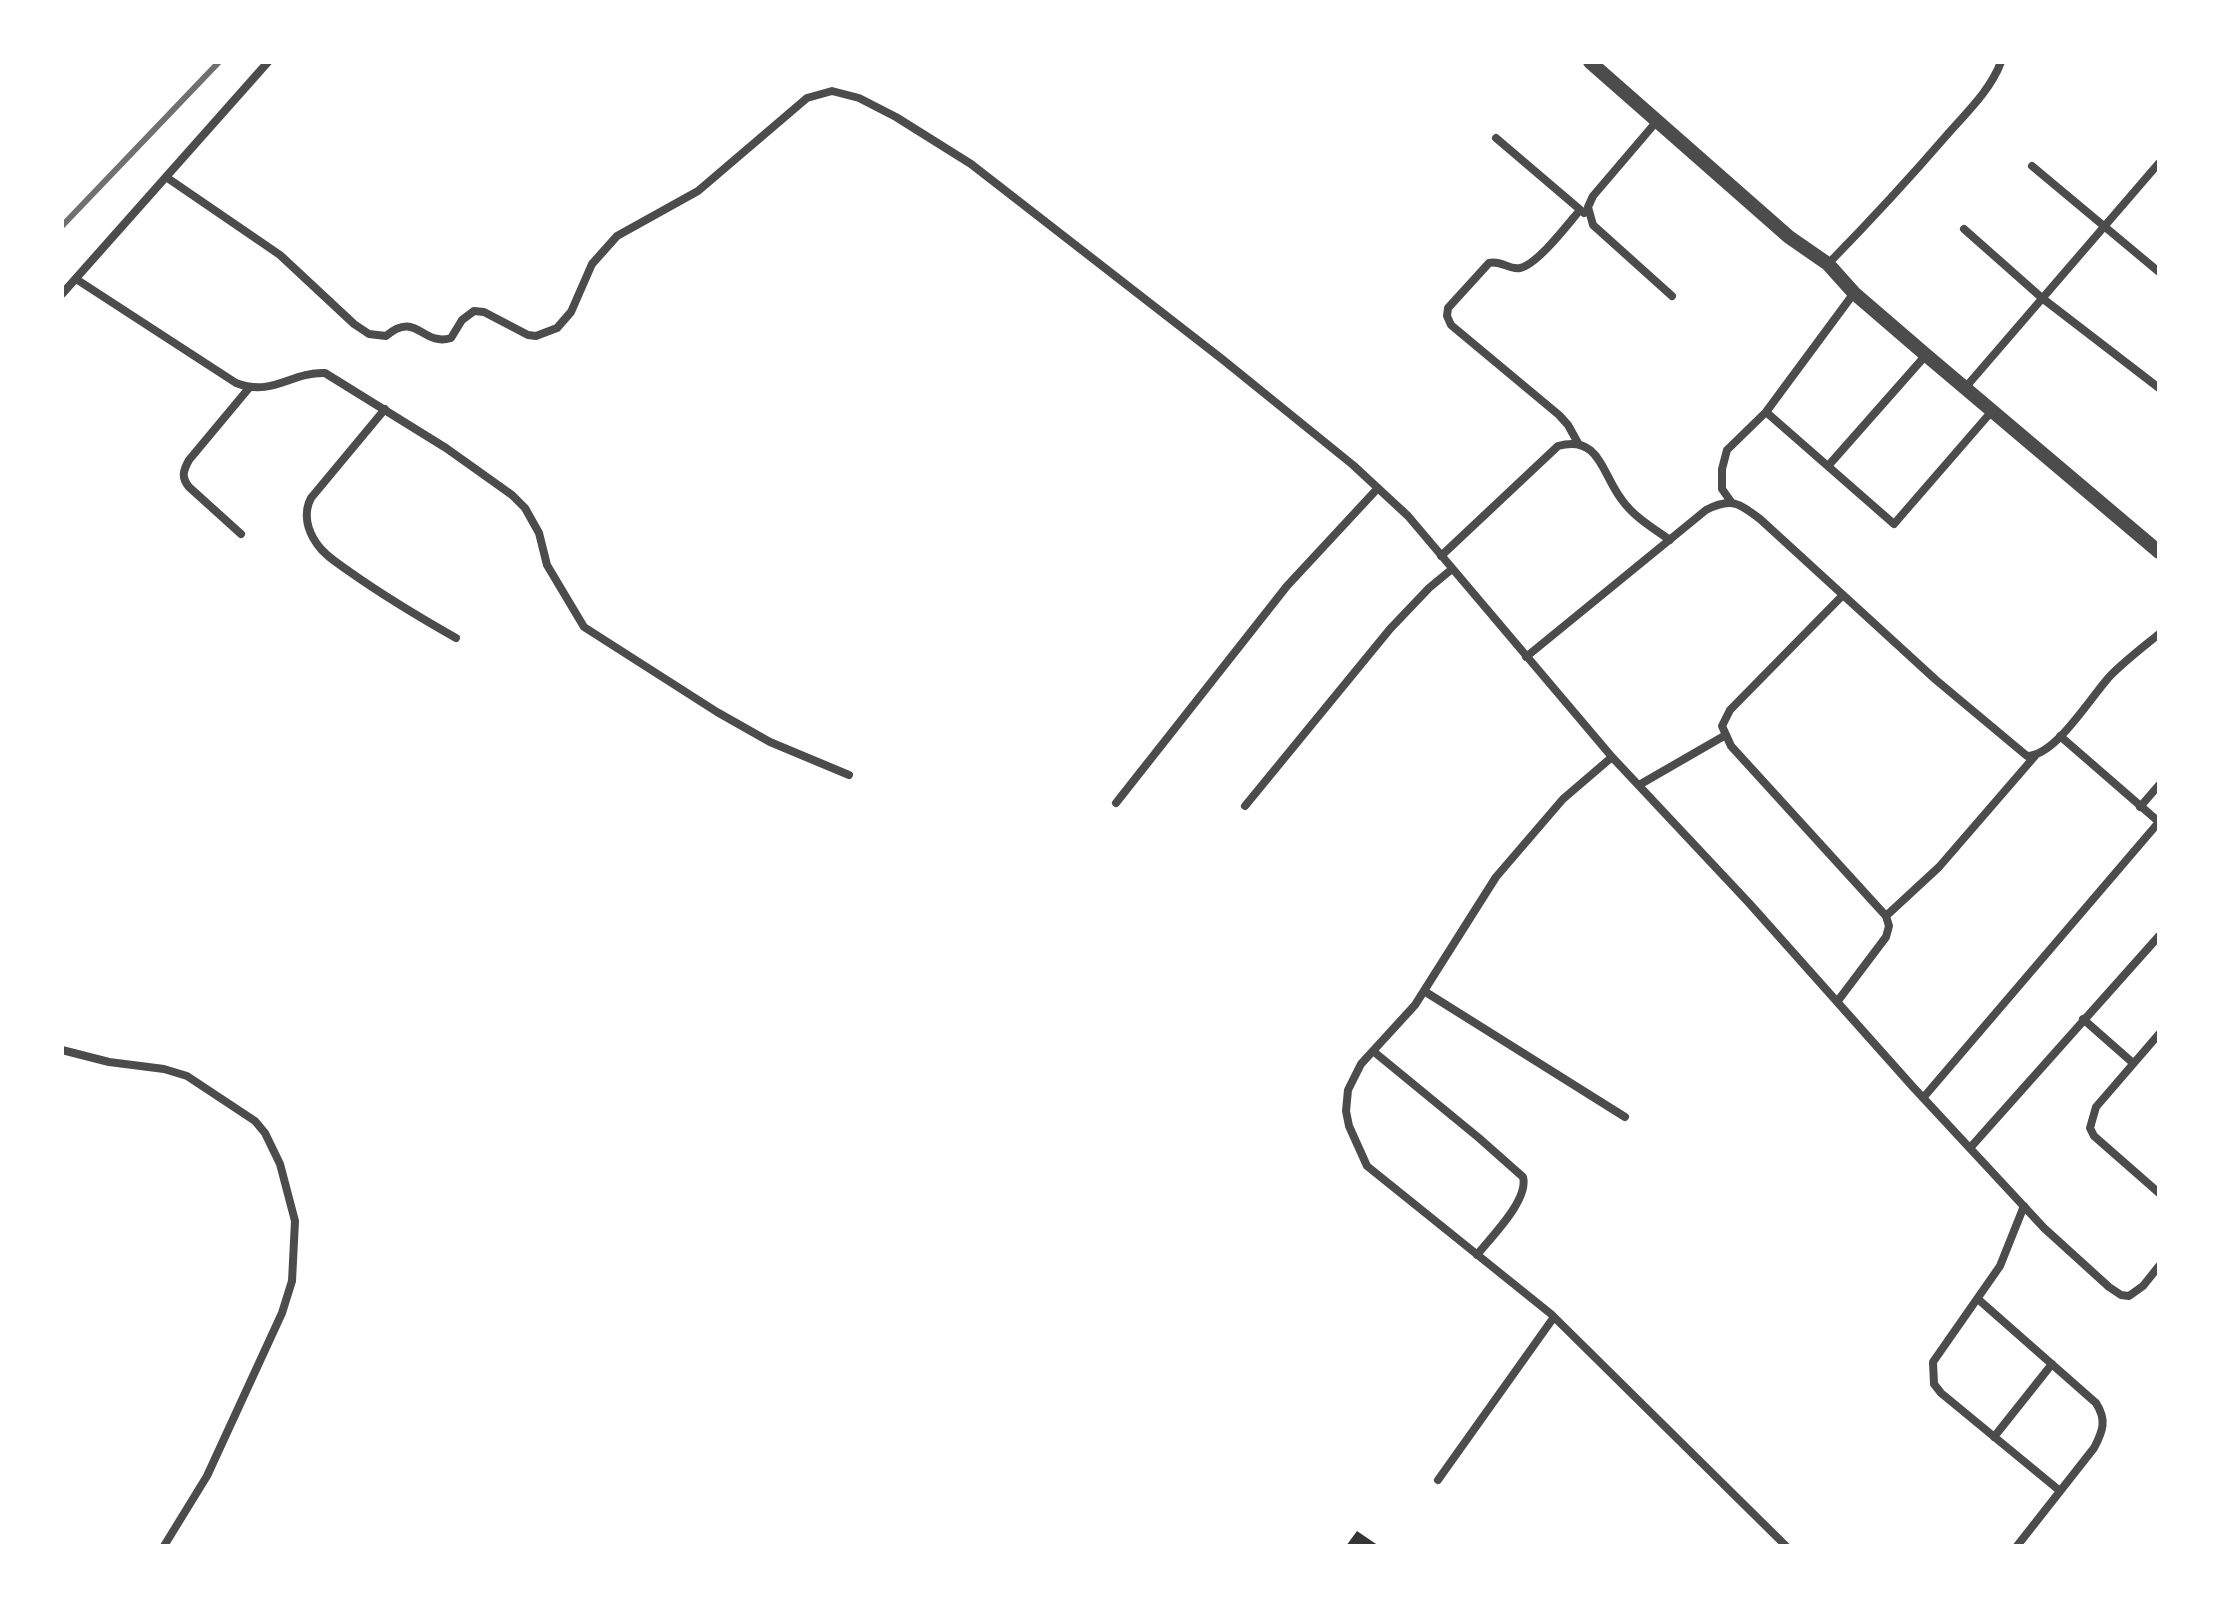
<!DOCTYPE html>
<html>
<head>
<meta charset="utf-8">
<style>
	body { margin:0 }
	#map { position:relative; width:2221px; height:1608px; overflow:hidden; background:#fff; font-family:"DejaVu Sans",sans-serif }
	canvas { display:block }
	.frame { position:absolute; inset:0; border:64px solid #fff; pointer-events:none }
</style>
</head>
<body>
<div id="map">
<canvas width="2221" height="1608"></canvas>
<div class="frame"></div>
</div>
<script>
const c = document.querySelector('canvas').getContext('2d');
c.lineJoin = 'round';
function fill(path, color) { c.fillStyle = color; c.fill(path, 'evenodd'); }
function stroke(path, color, width, dash) { c.strokeStyle = color; c.lineWidth = width; c.lineCap = dash ? 'butt' : 'round'; c.setLineDash(dash || []); c.stroke(path); }
fill(new Path2D(`
	M1357,1531L1379,1546H1346Z`), '#353535');
stroke(new Path2D(`
	M1657,121L1593,196L1588,207L1593,225L1672,296
	M1496,138L1584,213
	M2032,166L2159,272
	M166,177L280,255L354,324L369,334L386,336C417,310 422,347 451,338L462,320L474,311L484,312L528,335L536,336L557,328L571,312L592,264L617,236L698,191L807,98L832,91L859,98L896,117L971,164L1222,359L1353,465L1408,516L1612,757L1749,903L1913,1087L2044,1228L2109,1287L2121,1295L2129,1296L2143,1286L2159,1266
	M1964,229L2042,298L2159,388
	M1828,264C1869,222 1908,180 1946,136C1966,113 1990,91 2001,62
	M76,279L236,383C273,397 290,372 325,373L446,448L512,495L525,508L539,533L547,565L584,627L717,712L770,742L849,775
	M62,294L268,62
	M1965,388L2159,163
	M385,409L311,498C303,513 307,530 317,544C325,556 339,564 350,572C384,596 419,617 456,638
	M1766,412L1894,524L1992,411
	M1578,443L1568,425L1559,415L1451,325L1447,316L1448,308L1489,263C1502,260 1508,270 1520,268C1538,264 1568,224 1580,210
	M1828,466L1926,355
	M1732,503L1722,489V469L1727,450L1766,412L1854,293
	M241,534L189,487C181,477 183,471 189,460L249,388
	M1441,556L1558,446C1600,434 1602,475 1622,500C1634,517 1653,528 1670,540
	M1526,657L1706,510C1731,497 1739,503 1760,519L1936,680L2027,756C2056,756 2091,696 2111,675C2126,660 2143,647 2159,634
	M1612,757L1563,799L1496,877L1415,1005L1361,1064L1348,1090L1346,1111L1349,1126L1367,1166L1551,1314L1786,1546
	M1639,785L1724,736
	M1116,803L1287,586L1378,488
	M1245,806L1390,629L1429,588L1452,569
	M2140,807L2159,785
	M1886,916L1939,867L2035,756
	M1424,991L1625,1117
	M1837,1002L1886,937L1889,926L1886,916L1731,746L1722,726L1730,710L1843,595
	M2083,1019L2133,1063
	M2159,1034L2096,1107L2090,1128L2094,1136L2159,1193
	M62,1050L109,1062L164,1069L187,1076L255,1121L265,1133L280,1164L295,1221L292,1281L282,1313L207,1476L164,1546
	M1373,1051L1479,1138L1523,1177C1529,1200 1491,1237 1477,1255
	M1923,1098L2159,822L2060,736
	M1970,1148L2159,936
	M2024,1206L2000,1266L1933,1362L1934,1384L1941,1393L2060,1491
	M1979,1300L2096,1403C2107,1420 2103,1431 2094,1448L2017,1546
	M1994,1437L2052,1364
	M1438,1480L1554,1317`), '#4c4c4c', 8);
stroke(new Path2D(`
	M1590,62L1789,237L1828,264L1854,293L1926,355L2159,552`), '#4c4c4c', 14);
stroke(new Path2D(`
	M62,226L219,62`), '#707070', 6);
</script>
</body>
</html>
